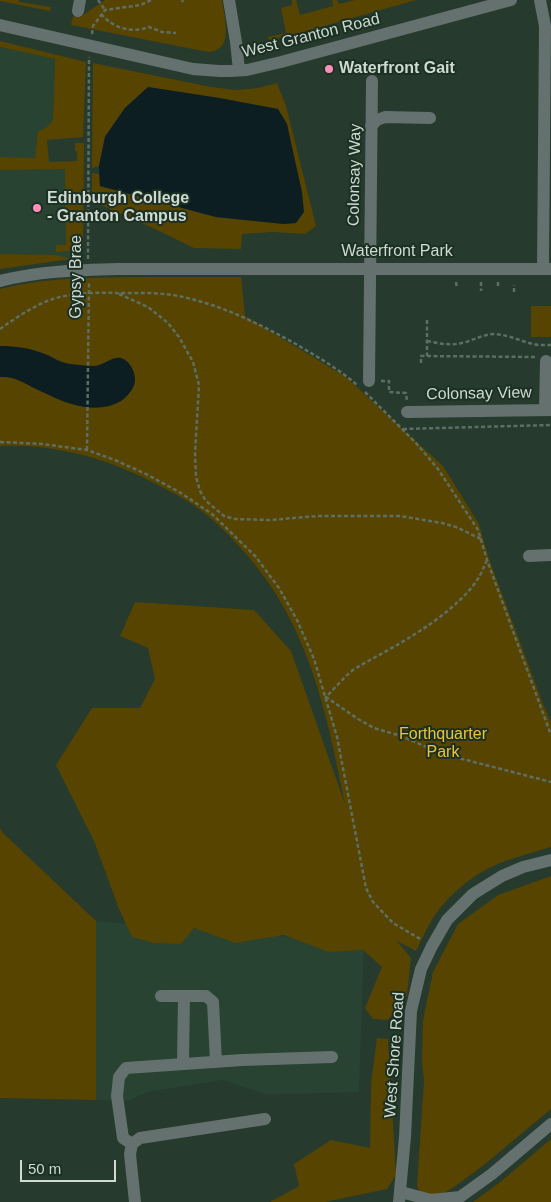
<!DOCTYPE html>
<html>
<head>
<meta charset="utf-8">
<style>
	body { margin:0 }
	#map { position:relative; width:551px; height:1202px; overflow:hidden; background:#263a2d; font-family:Arial,sans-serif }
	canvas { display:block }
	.scale { position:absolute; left:20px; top:1160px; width:96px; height:22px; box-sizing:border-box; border:2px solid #cedad2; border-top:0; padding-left:6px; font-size:15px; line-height:18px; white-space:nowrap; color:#cedad2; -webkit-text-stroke:4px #1c3023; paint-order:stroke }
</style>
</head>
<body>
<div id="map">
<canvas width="551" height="1202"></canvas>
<div class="scale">50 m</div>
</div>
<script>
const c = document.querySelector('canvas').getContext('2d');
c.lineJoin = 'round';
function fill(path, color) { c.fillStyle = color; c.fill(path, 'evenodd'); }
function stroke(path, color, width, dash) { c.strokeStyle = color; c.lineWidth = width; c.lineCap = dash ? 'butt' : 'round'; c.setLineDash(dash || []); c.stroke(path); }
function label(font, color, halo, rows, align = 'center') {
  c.font = font + ' Arial,sans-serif'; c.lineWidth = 4; c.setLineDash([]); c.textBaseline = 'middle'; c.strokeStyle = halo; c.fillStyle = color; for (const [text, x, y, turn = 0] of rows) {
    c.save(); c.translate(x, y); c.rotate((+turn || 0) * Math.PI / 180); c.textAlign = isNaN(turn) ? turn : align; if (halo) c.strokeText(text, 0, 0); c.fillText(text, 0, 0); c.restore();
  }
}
fill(new Path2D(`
	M0,47L55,58L53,119L51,124L45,129L38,131L35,159L0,157Z
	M0,160L76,162L71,259L0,269Z
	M96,921L364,943L359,1092L267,1095L223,1080L147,1092L128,1101L96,1100Z`), '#284331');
fill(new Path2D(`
	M0,0H19V2L51,7L50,11L0,1Z
	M105,0H222C224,17 235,51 208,52L71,25L73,16L80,17Z
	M292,0H296L300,15L333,6L332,0H337L339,4L355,0H416L303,32L269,40L268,37L286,33L281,8L292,5Z
	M0,41L86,62L83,137L47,140L49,162L77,161V151H75V143H84L83,250L56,252V245H66L65,169L0,170V157L35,158L38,131C45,129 50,126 53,119L55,59L0,47Z
	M93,63L211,87L236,90L258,88L277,83L286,106L316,226L305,234L273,232L242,234L241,249L194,248L153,228L92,201V173L99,174L100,186L216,217L284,224L296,223L287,124L278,109L219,98L148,87L125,108L105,136L99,166L92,168Z
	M0,254L56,255L71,259L0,269Z
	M153,277H241L245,316L346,377L443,466L479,524L489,559L543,704L551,722V847C535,852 519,856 503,862C475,872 445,897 430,923C425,932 421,941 416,951L397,941L411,958L407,995L388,1020L373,1019L365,1008L382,967L363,950L329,952L284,935L235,943L194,928L181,944L154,943L132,937L119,909L94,841L56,765L92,708H140L155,679L148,648L120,636L135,602L254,610L291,651L345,804C326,708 307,618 238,545C226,532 213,519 199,509C184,498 166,489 150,481C103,457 53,444 0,446V289C50,276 102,278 153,277Z
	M531,306H551V337H531Z
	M0,827L2,832L96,921V1100L0,1098Z
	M551,876V1109L484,1165L454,1187L439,1196L420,1192L417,1186L424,1081L422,1063L423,1020L433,972L458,924L498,895Z
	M377,1038L388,1039L396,1175L387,1189L325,1202H270L299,1186L294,1164L331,1140L370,1148L371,1083Z
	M551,1139V1202H473L499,1183Z`), '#574400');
fill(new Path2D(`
	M148,87L219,98L278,109L287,124L302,192L304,212L296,223L284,224L216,217L100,186L99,166L105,137L125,108Z
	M0,346C15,346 30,348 45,354C51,356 56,360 62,362C71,365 82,365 92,366C102,367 111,356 121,358C129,360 135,371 135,379C135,387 130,393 125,398C119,403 111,406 104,407C80,411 57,399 36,389C24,383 14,376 0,377Z`), '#0d1e23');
stroke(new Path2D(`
	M98,0L105,10
	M182,0L183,2
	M101,14C104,17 107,20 110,22C120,30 137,32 149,27L162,32L176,33
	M92,34L93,26L105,10L141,5L151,0
	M88,259L89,57
	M456,282L457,288
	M481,282V291
	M498,282V288
	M514,292V285
	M119,294L148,307L168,323L179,337L193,362L199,385L195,453L196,477L200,491L206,501L224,516L235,519L270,520L318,516H400L442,523L456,527L481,539
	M427,320V356
	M0,329C17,317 36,304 56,298C75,293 98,292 117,293C137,293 158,292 178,296C219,304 258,323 294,343C316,356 339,369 357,385
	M427,341C441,344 452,346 466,342C475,339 483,335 493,334C509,334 523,343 539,345C543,345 547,345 551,345
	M421,363V356L535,357
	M381,381H389V392L406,393L407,401
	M365,392L416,443L438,469L478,530L487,560L551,735
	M403,429L551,425
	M0,442L42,444L87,450L115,460L146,474L181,493L212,514L256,557L279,588L297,620L314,659L337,737L366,888L373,902L393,923L422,940
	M87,450L89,282
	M487,560C484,566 482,572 479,577C463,604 423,630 397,645C382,654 367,661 353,670C343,678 335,688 326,697L358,719L374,728L401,736L431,749L451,756L551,782`), '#5d6f63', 2.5, [4, 2.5]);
stroke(new Path2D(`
	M229,0L236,42L239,70
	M540,0L545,26L543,269
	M78,11L80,0
	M0,25L193,69L219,71H230L247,70L281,62L511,0
	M371,126L377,120L385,117L430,118
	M0,281C39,271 79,270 119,269H551
	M369,381L372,81
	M545,410L546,361
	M407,412L551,410
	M529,556L551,555
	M161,996H206L213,1002L216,1062
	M183,1064L184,996
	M132,1144L123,1138L117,1096L119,1077L126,1068L242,1060L332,1057
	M401,1192L431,1200L460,1197
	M135,1202L130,1154L132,1144L140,1138L265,1119
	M399,1202L405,1137L411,1011L421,969L432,946L447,920L473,894L502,876L523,867L551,860
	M456,1202L460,1197L492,1174L551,1124`), '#64716f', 12);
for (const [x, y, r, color] of [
	[329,69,5,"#fe8ebc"],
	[37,208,5,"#fe8ebc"]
]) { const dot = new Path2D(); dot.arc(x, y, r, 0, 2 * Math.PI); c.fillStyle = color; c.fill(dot); stroke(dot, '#1c3023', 2); }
label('16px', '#cedad2', '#1c3023', [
	["West Granton Road",311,36,-14],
	["Colonsay Way",355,175,-89],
	["Waterfront Park",397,252],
	["Gypsy Brae",77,277,-90],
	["Colonsay View",479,394,-1],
	["West Shore Road",395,1055,-86]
]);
label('bold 16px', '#cedad2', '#1c3023', [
	["Waterfront Gait",339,69],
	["Edinburgh College",47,199],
	["- Granton Campus",47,217]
], 'left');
label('16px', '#eec336', '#1c3023', [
	["Forthquarter",443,735],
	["Park",443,753]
]);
</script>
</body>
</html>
